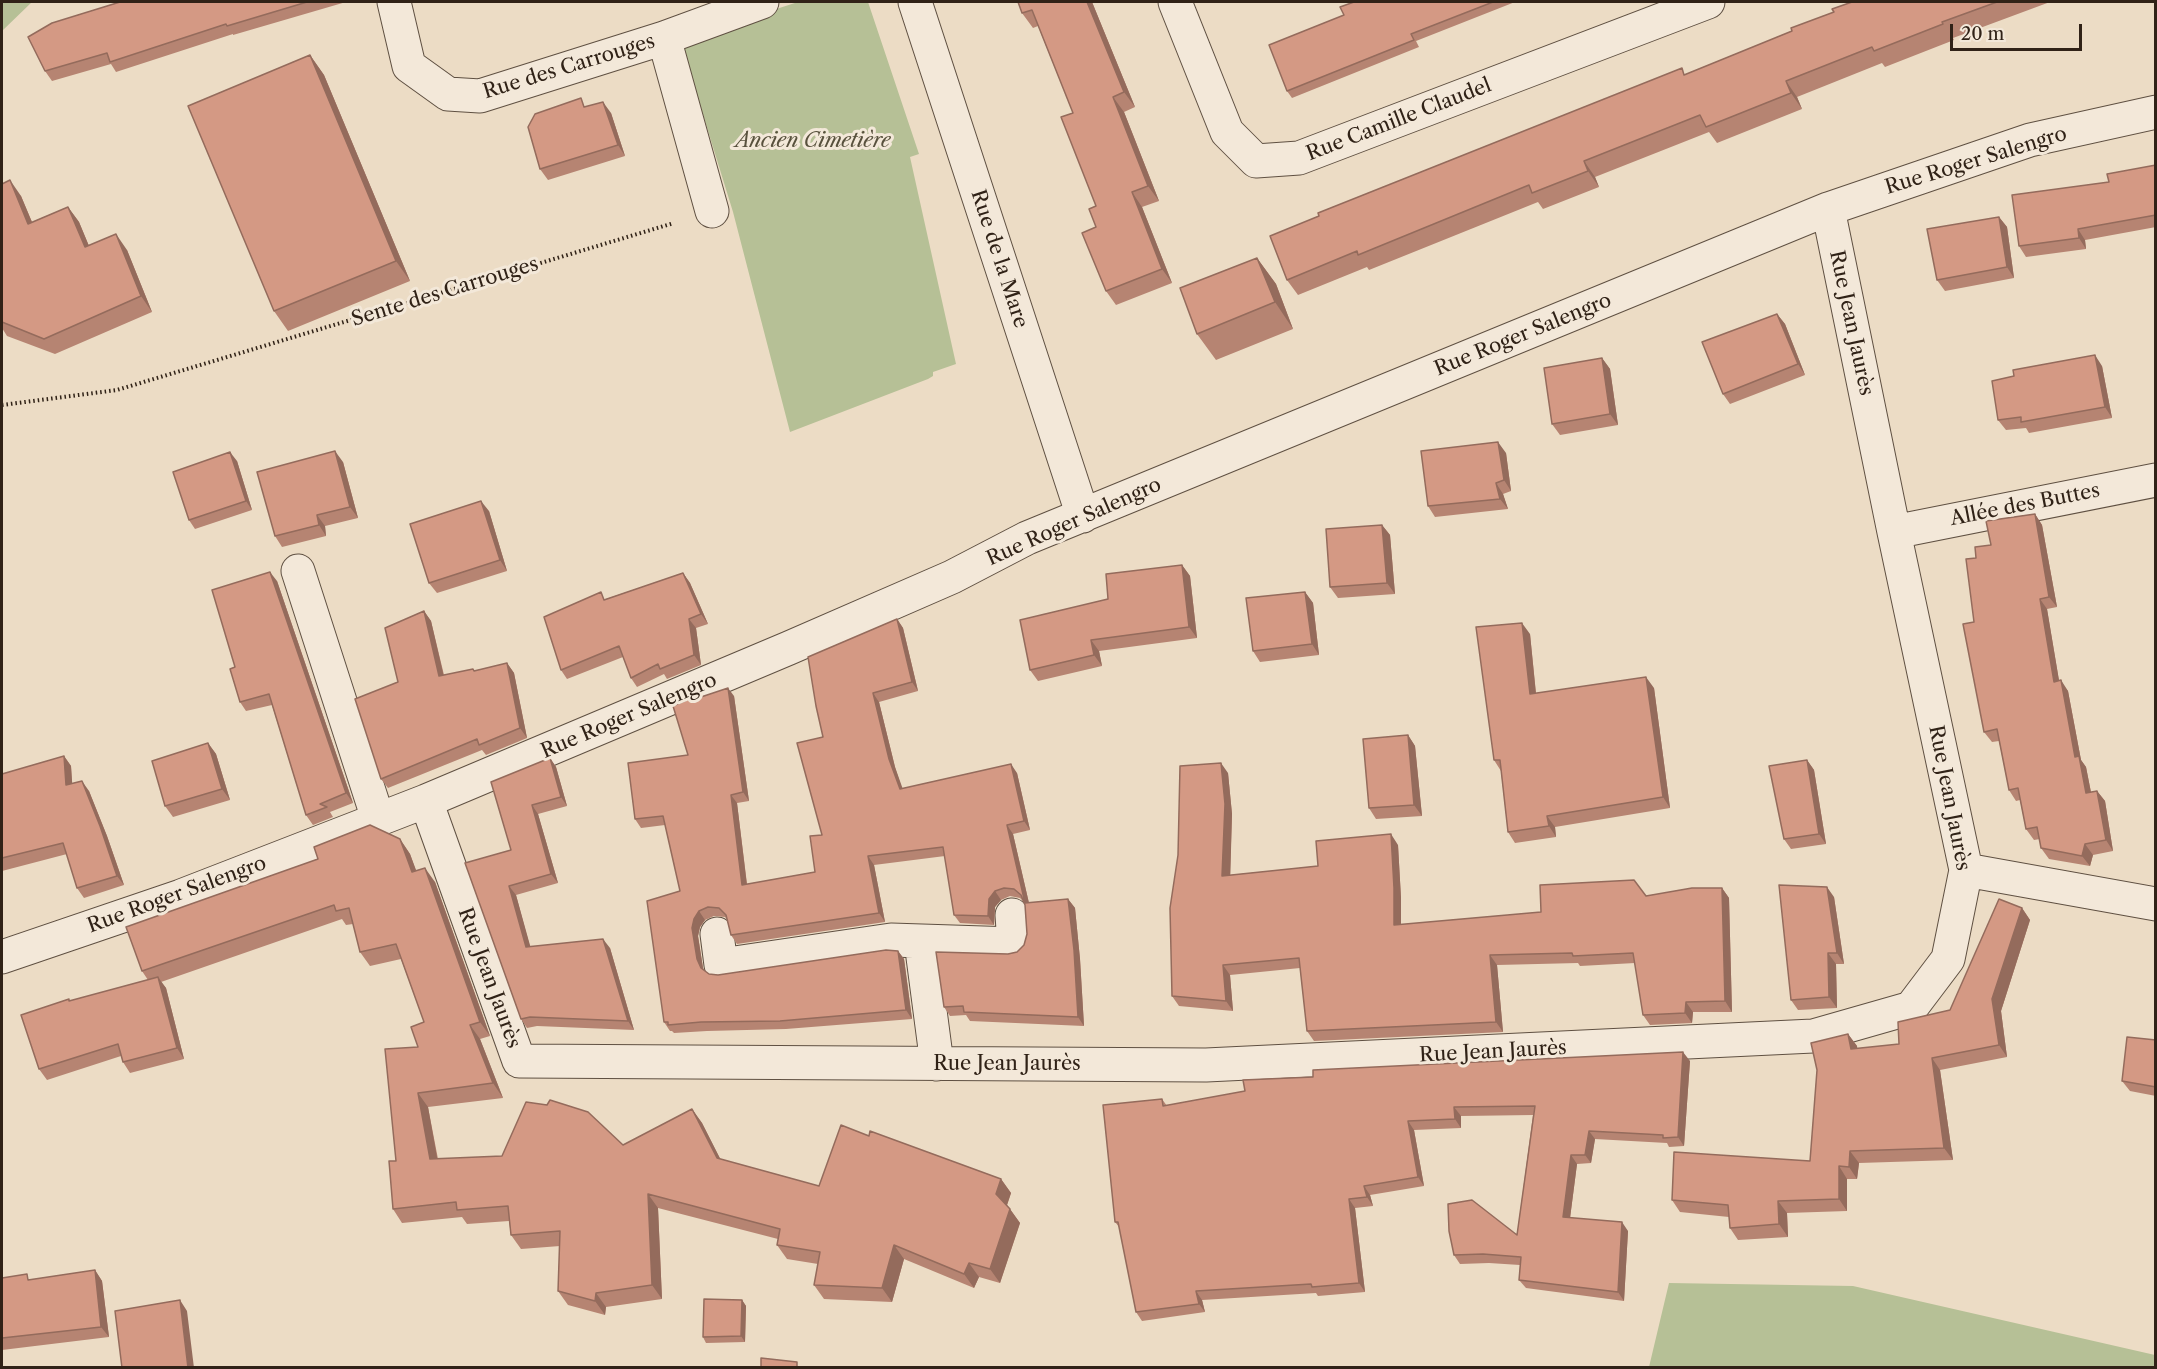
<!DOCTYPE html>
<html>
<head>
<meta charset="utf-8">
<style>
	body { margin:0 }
	#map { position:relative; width:2157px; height:1369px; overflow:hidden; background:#ecdcc5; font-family:"Libre Caslon Text",serif }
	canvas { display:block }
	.frame { position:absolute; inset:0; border:3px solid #302217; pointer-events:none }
	.scale { position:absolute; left:1950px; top:24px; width:132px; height:27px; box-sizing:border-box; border:3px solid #302217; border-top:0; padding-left:8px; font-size:18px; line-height:21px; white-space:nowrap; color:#302217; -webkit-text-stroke:4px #f3e8d9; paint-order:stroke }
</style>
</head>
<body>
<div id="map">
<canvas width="2157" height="1369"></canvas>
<div class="frame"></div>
<div class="scale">20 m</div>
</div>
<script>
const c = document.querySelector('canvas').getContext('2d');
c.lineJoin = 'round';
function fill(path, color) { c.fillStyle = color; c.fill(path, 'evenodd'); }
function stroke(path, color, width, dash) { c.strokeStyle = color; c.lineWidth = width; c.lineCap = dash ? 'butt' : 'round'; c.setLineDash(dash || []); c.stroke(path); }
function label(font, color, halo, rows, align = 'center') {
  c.font = font + ' "Libre Caslon Text",serif'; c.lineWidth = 6; c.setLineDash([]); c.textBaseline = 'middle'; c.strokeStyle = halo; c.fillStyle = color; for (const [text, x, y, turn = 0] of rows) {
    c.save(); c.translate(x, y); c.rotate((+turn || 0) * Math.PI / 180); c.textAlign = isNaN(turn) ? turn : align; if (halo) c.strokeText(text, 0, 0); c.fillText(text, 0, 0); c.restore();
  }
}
fill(new Path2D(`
	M2,2H32L2,31Z
	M798,2H868L919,154L910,157L956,364L933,372V376L928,379L790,432L733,212L680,40Z
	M1669,1283L1853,1286L2155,1355V1367H1649Z`), '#b6c096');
const minor = new Path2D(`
	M394,2L409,66L448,94L480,96L664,38L762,2
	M915,2L1083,516
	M1175,2L1227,132L1256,161L1299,158L1708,2
	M664,38L712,211
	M1894,532L2156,480
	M298,571L378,819
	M426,801L519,1061L1206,1065L1813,1036L1911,1008L1948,959L1966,870L1894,532L1828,209
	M1966,870L2156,904
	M717,934L721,965L891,940L1014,944L1012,915
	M921,942L937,1064
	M2,957L181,896L426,801L789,648L952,577L1027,538L1828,209L2030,140L2156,112`);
stroke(minor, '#5f5042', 35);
stroke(new Path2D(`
	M2,405L117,390L674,223`), '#302217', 4, [1.5, 3]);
stroke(minor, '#f3e8d9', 33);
fill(new Path2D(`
	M120,2H346L233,35V34L116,72L111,64L52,81L45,71Z
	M1018,2H1092L1135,107L1124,112L1159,201L1142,207L1172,283L1116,305L1106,291L1096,227V206L1073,113L1038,26L1033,28L1022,13Z
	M1354,2H1515L1416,41L1419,47L1292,98L1287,91Z
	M1852,2H2050L1953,38L1954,40L1885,67L1882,63L1797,97L1802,109L1717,143L1709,132L1595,177L1599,187L1543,209L1538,202L1369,270L1367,267L1298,295L1287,280L1686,74L1792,31L1834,12Z
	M310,55L324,75L410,281L288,331L274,311Z
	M587,107L611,113L625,156L548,180L540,169Z
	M2156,165V227L2085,240L2086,249L2026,257L2019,246L2109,182Z
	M2,184L21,196L32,222L68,207L79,222L89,246L127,250L152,312L55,354L7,336L2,328Z
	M1999,217L2007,227L2014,278L1945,291L1937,280Z
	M1257,258L1276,284L1293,329L1216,360L1197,334Z
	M1777,314L1785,324L1805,375L1730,404L1723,394Z
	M1602,358L1610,369L1618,425L1560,435L1552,424Z
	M2102,366L2112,418L2029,433L2026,428L2006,430L1998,420Z
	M1506,453L1511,491L1503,494L1508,509L1435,517L1428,506Z
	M237,461L252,510L195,529L189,520Z
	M343,462L358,518L325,526L326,536L282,547L275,536Z
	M489,511L507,571L437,593L429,583Z
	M2035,514L2042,525L2057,607L2047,609L2059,681L2068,691L2081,760L2086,767L2091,792L2097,791L2105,801L2113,851L2093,855L2090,866L2049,859L2041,848L2040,839L2034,840L2026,829L2020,800L2016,801L2009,790L1999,741L1992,742L1984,732L1974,622L1976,558L1991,545Z
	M1382,525L1390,535L1395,594L1338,598L1330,587Z
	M1182,565L1190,576L1197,638L1099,651L1102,666L1038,681L1030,670L1108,599Z
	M683,573L690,583L708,624L696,628L701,665L667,679L664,674L637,687L631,678L623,657L567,679L561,670L606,599Z
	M277,581L353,803L330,812L333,817L313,825L306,815L272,705L246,711L240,702L235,667Z
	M1305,592L1313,603L1319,655L1260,662L1253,651Z
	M424,611L431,621L444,675L474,671L507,663L514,673L527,738L486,755L482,750L388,788L381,779L398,682Z
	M897,619L903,628L918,691L879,702L895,767L902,789L1017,773L1030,830L1013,834L1029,903L1068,899L1075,908L1080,959L1084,1026L970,1021L966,1015L950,1016L944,1007L1008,954L1017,952L1024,945L1027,934L1025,905L1023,901L1020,898L1010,896L1001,900L995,907L994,925L960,923L954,915L945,856L874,865L885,922L737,944L731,935L727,919L725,917L714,916L705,920L700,927L698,936L703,968L704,970L709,974L718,975L898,951L904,959L912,1019L786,1029L707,1031L674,1033L672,1031H670L664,1022L680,891L665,825L641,828L635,819L688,755L701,694L702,696H734L749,801L737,803L747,884L815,872L822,835L823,737Z
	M1530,634L1536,693L1654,688L1670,808L1555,827L1556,837L1515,843L1508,832L1501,771L1494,760Z
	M1408,735L1415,746L1422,816L1376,819L1369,808Z
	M208,743L216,754L230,800L173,817L165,806Z
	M64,756L71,766L72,784L89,791L107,836L124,885L84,898L77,888L67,854L2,871V774Z
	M550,758L556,767L567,806L538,814L558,883L516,895L530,947L610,948L634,1030L537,1026L527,1028L521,1019L465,863L511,850Z
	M1807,760L1814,770L1826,844L1791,849L1784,839Z
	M1228,773L1232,814L1230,875L1318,866L1398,845L1401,898V925L1541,912L1646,896L1722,888L1729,898L1732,1012H1693L1692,1023L1650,1025L1643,1015L1635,963L1580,966L1578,963L1497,965L1503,1032L1314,1041L1307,1031L1300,968L1230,975L1233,1011L1179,1006L1172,996Z
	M400,839L410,854L416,871L435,882L490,1036L480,1039L503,1098L428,1107L438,1159L502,1156L623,1145L692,1109L702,1123L720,1159L819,1186L869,1136L1001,1179L1011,1193L1007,1205L1020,1223L1000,1283L979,1277L974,1288L904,1259L892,1302L824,1299L814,1285L818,1264L787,1259L777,1245L778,1239L658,1208L662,1299L606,1307L605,1315L568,1305L558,1291L560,1246L521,1249L511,1235L509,1221L467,1224L462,1217L402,1223L393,1209L396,1161L418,1047L424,1022L401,959L370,966L360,952L353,924L346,925L342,919L161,982L166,988L184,1059L130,1073L123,1062L121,1056L47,1080L39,1069L70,1001L148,980L142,971Z
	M1834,897L1844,964H1836L1837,1008L1798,1010L1791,1000Z
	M2022,908L2030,920L2001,1011L2007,1057L1940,1070L1953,1160L1859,1163L1857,1179H1847V1211L1787,1213L1788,1237L1738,1240L1730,1228L1729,1217L1680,1212L1672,1200L1810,1161L1848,1034L1857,1046V1049L1899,1044L1950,1010Z
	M2156,1040V1096L2130,1091L2122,1081Z
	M1690,1061L1684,1146L1669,1147L1667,1143L1595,1139L1591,1163L1577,1164L1570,1218L1628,1231L1624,1301L1526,1288L1519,1280L1520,1265L1489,1263L1460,1264L1454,1255L1517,1235L1533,1115L1461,1116V1128L1414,1130L1424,1186L1370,1195L1373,1206L1355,1208L1365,1292L1318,1296L1316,1293L1202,1300L1205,1312L1142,1321L1136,1312L1120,1228L1115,1222L1162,1099L1167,1106Z
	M95,1270L102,1281L109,1337L2,1350V1278L31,1280Z
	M742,1300L746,1306L745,1342L706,1343L703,1337Z`), '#b68472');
fill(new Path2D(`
	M1087,2H1092L1135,107L1124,92Z
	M310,55L324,75L410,281L396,261Z
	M1786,81L1797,97L1802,109L1791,93Z
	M1113,97L1124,112L1159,201L1148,186Z
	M603,102L611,113L625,156L618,145Z
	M1584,161L1595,177L1599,187L1588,171Z
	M10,180L21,196L39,239L28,224Z
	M1132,192L1142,207L1172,283L1162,269Z
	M68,207L79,222L96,263L85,247Z
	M1999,217L2007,227L2014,278L2007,267Z
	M2078,229L2085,240L2086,249L2079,238Z
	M116,234L127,250L152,312L141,296Z
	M1257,258L1276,284L1293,329L1275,302Z
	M1777,314L1785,324L1805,375L1798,364Z
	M2095,355L2102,366L2112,418L2105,407Z
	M1602,358L1610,369L1618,425L1610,414Z
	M1498,442L1506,453L1511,491L1504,480Z
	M335,451L343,462L358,518L350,507Z
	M230,452L237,461L252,510L246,501Z
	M1496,483L1503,494L1508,509L1500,499Z
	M481,501L489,511L507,571L500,560Z
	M2035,514L2042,525L2057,607L2049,597Z
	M317,515L325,526L326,536L319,525Z
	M1382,525L1390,535L1395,594L1387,583Z
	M1182,565L1190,576L1197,638L1189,627Z
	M270,572L277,581L353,803L346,793Z
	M683,573L690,583L708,624L701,614Z
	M1305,592L1313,603L1319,655L1312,644Z
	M2040,599L2047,609L2061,692L2054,682Z
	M424,611L431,621L446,686L439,676Z
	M689,619L696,628L701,665L694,655Z
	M897,619L903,628L918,691L912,682Z
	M1522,623L1530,634L1537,705L1530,694Z
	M1091,640L1099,651L1102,666L1094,655Z
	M507,663L514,673L527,738L520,728Z
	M1646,677L1654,688L1670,808L1663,797Z
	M2061,680L2068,691L2081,760L2086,767L2093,803L2086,793L2075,757Z
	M728,688L734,696L749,801L743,792Z
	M873,693L879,702L895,767L906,798L900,789L889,759Z
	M1408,735L1415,746L1422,816L1414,805Z
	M208,743L216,754L230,800L222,789Z
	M64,756L71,766L73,795L66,785Z
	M550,758L556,767L567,806L561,797Z
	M1807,760L1814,770L1826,844L1819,834Z
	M1221,763L1228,773L1232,814L1230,886L1222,876Z
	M1011,764L1017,773L1030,830L1024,821Z
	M82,781L89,791L107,836L124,885L117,876Z
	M2097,791L2105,801L2113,851L2106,840Z
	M731,795L737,803L748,894L742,885Z
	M532,805L538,814L558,883L551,874Z
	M1547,816L1555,827L1556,837L1549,826Z
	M1007,825L1013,834L1031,912L1025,903Z
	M1391,834L1398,845L1401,898V935L1394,925Z
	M400,839L410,854L422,886L412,872Z
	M2085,844L2093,855L2090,866L2082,856Z
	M868,856L874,865L885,922L879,913Z
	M425,868L435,882L490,1036L480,1022Z
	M509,886L516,895L533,956L526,947Z
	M1827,887L1834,897L1844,964L1837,953Z
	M1722,888L1729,898L1732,1012L1725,1001Z
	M995,891L1001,900L995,907L994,925L988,916L989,899Z
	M1068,899L1075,908L1080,959L1084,1026L1078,1017Z
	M2022,908L2030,920L2001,1011L2007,1057L1999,1045L1992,999Z
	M699,911L705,920L700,927L698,936L703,968L707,977L701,968L697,959L692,928L694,919Z
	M603,939L610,948L634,1030L628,1021Z
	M898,951L904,959L912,1019L906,1010Z
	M1828,953L1836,964L1837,1008L1829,997Z
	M1490,955L1497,965L1503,1032L1496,1022Z
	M1223,965L1230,975L1233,1011L1226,1001Z
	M158,977L166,988L184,1059L177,1048Z
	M1686,1002L1693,1012L1692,1023L1685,1013Z
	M470,1025L480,1039L503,1098L493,1083Z
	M1848,1034L1857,1046L1859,1062L1851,1049Z
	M1683,1052L1690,1061L1684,1146L1678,1137Z
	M1932,1058L1940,1070L1953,1160L1944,1148Z
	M418,1093L428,1107L440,1174L430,1159Z
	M1454,1107L1461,1116V1128L1455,1119Z
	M692,1109L702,1123L727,1172L717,1158Z
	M1408,1121L1414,1130L1424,1186L1418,1177Z
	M1589,1131L1595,1139L1591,1163L1585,1155Z
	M1850,1151L1859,1163L1857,1179L1849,1167Z
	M1571,1155L1577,1164L1569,1226L1563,1217Z
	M1839,1166L1847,1179V1211L1839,1199Z
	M1001,1179L1011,1193L1006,1208L996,1194Z
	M1364,1186L1370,1195L1373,1206L1367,1197Z
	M648,1194L658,1208L662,1299L652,1285Z
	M1349,1199L1355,1208L1365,1292L1359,1283Z
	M1778,1201L1787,1213L1788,1237L1779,1224Z
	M1010,1209L1020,1223L1000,1283L990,1269Z
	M1622,1222L1628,1231L1624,1301L1618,1292Z
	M894,1245L904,1259L892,1302L882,1288Z
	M969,1263L979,1277L974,1288L964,1274Z
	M95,1270L102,1281L109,1337L101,1327Z
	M1196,1291L1202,1300L1205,1312L1199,1304Z
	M596,1293L606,1307L605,1315L595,1301Z
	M180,1300L187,1311L194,1368H188Z
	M742,1300L746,1306L745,1342L741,1336Z`), '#946b5c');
const building = new Path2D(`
	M120,2H307L227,26L226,24L110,62L107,53L45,71L28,37L52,23Z
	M1018,2H1087L1124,92L1113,97L1148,186L1132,192L1162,269L1106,291L1082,233L1096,227L1089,209L1096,206L1061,117L1073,113L1032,10L1022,13Z
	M1354,2H1493L1411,34L1414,40L1287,91L1269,45L1344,15L1340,7Z
	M1852,2H1997L1942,22L1943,24L1874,51L1872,47L1786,81L1791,93L1706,127L1700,115L1584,161L1588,171L1532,193L1529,185L1358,255L1357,251L1287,280L1270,236L1319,216L1318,213L1682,68L1684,75L1792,31L1791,28L1834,12L1832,9Z
	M310,55L396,261L274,311L188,106Z
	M581,98L584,107L603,102L618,145L540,169L528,127L535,114Z
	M2156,165V215L2078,229L2079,238L2019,246L2012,195L2109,182L2107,174Z
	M10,180L28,224L68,207L85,247L116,234L141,296L44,339L2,322V184Z
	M1999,217L2007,267L1937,280L1927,229Z
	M1257,258L1275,302L1197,334L1180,288Z
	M1777,314L1798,364L1723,394L1702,342Z
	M2095,355L2105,407L2021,422V417L1998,420L1992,381L2014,376L2013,370Z
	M1602,358L1610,414L1552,424L1544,368Z
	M1498,442L1504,480L1496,483L1500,499L1428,506L1421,451Z
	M335,451L350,507L317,515L319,525L275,536L257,472Z
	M230,452L246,501L189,520L173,472Z
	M481,501L500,560L429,583L410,524Z
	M2035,514L2049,597L2040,599L2054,682L2061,680L2075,757L2079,756L2086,793L2097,791L2106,840L2085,844L2082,856L2041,848L2037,827L2026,829L2018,788L2009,790L1997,729L1984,732L1963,624L1974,622L1966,559L1976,558L1975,547L1991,545L1986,521Z
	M1382,525L1387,583L1330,587L1326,529Z
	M1182,565L1189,627L1091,640L1094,655L1030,670L1020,620L1108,599L1106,574Z
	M270,572L346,793L320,804L327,807L306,815L269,694L240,702L230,669L235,667L212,590Z
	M683,573L701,614L689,619L694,655L660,669L658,664L631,678L619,646L561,670L544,617L601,592L604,600Z
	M1305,592L1312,644L1253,651L1246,598Z
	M424,611L439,676L473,669L474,671L507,663L520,728L479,745L477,739L381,779L355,699L398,682L385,628Z
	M897,619L912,682L873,693L889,759L900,789L1011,764L1024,821L1007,825L1025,903L1068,899L1074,950L1078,1017L964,1012L963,1006L944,1007L936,952L1008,954L1017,952L1024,945L1027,934L1025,905L1021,895L1014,889L1004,888L995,891L989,899L988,916L954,915L943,847L868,856L879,913L731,935L726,915L719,908L708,907L699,911L694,919L692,928L697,959L701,968L709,974L718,975L886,950L898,951L906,1010L780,1021L701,1022L668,1025V1022H664L647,901L680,891L663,816L635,819L628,763L688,755L673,706L701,694V697L728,688L743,792L731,795L742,885L815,872L810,836L822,835L797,743L823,737L816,706L808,657Z
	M1522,623L1530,694L1646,677L1663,797L1547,816L1549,826L1508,832L1500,760H1494L1476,627Z
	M1408,735L1414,805L1369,808L1363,739Z
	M208,743L222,789L165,806L152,761Z
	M64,756L66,785L82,781L100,826L117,876L77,888L63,843L2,858V774Z
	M550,758L561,797L532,805L551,874L509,886L526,947L603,939L628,1021L530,1017L521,1019L465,863L511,850L491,782Z
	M1807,760L1819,834L1784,839L1769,766Z
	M1221,763L1225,804L1222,876L1318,866L1316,841L1391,834L1394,888V925L1541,912L1540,885L1634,880L1646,896L1692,888H1722L1725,1001L1686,1002L1685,1013L1643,1015L1633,953L1573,956L1572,953L1490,955L1496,1022L1307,1031L1299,958L1223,965L1226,1001L1172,996L1170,908L1178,855L1180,766Z
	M370,825L400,839L412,872L425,868L480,1022L470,1025L493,1083L418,1093L430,1159L502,1156L526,1102L547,1105L550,1100L588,1112L623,1145L692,1109L717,1158L819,1186L841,1125L869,1136L870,1131L1001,1179L996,1194L1010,1209L990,1269L969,1263L964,1274L894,1245L882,1288L814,1285L820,1252L777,1245L780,1229L648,1194L652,1285L596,1293L595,1301L558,1291L560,1231L511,1235L508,1206L457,1210L456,1202L393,1209L389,1161H396L385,1049L418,1047L411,1027L424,1022L396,944L360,952L349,908L336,911L334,905L142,971L126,927L318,859L314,847Z
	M1779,885L1827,887L1837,953H1828L1829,997L1791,1000Z
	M1999,899L2022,908L1992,999L1999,1045L1932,1058L1944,1148L1850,1151L1849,1167L1839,1166V1199L1778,1201L1779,1224L1730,1228L1728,1205L1672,1200L1674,1152L1810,1161L1817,1070L1811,1043L1848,1034L1851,1049L1899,1044L1898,1022L1950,1010Z
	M158,977L177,1048L123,1062L118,1044L39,1069L21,1015L69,999V1001Z
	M2127,1037L2156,1040V1087L2122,1081Z
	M1683,1052L1678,1137L1663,1138V1135L1589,1131L1585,1155H1571L1563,1217L1622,1222L1618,1292L1519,1280L1521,1257L1483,1254L1454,1255L1449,1231L1448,1204L1472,1200L1517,1235L1535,1106L1454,1107L1455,1119L1408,1121L1418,1177L1364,1186L1367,1197L1349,1199L1359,1283L1312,1287L1311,1284L1196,1291L1199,1304L1136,1312L1118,1222H1115L1103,1105L1162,1099L1163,1106L1245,1091L1243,1080L1313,1077V1070Z
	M95,1270L101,1327L2,1338V1278L27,1274L28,1280Z
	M704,1299L742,1300L741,1336L703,1337Z
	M180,1300L188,1368H122L115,1311Z
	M761,1358L797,1362V1368H761Z`);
fill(building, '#d49984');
stroke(building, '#946b5c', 1.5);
label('20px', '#302217', '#f3e8d9', [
	["Rue des Carrouges",569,67,-17],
	["Rue Camille Claudel",1399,120,-21],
	["Rue Roger Salengro",1976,161,-17],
	["Rue de la Mare",999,259,72],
	["Sente des Carrouges",445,292,-17],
	["Rue Jean Jaurès",1851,323,78],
	["Rue Roger Salengro",1523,335,-22],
	["Allée des Buttes",2025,505,-11],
	["Rue Roger Salengro",1074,522,-24],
	["Rue Roger Salengro",629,716,-23],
	["Rue Jean Jaurès",1949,798,79],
	["Rue Roger Salengro",177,895,-20],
	["Rue Jean Jaurès",489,978,70],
	["Rue Jean Jaurès",1493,1052,-3],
	["Rue Jean Jaurès",1007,1064]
]);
label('italic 20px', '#58513d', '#f3e8d9', [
	["Ancien Cimetière",813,141]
]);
</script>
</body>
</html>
